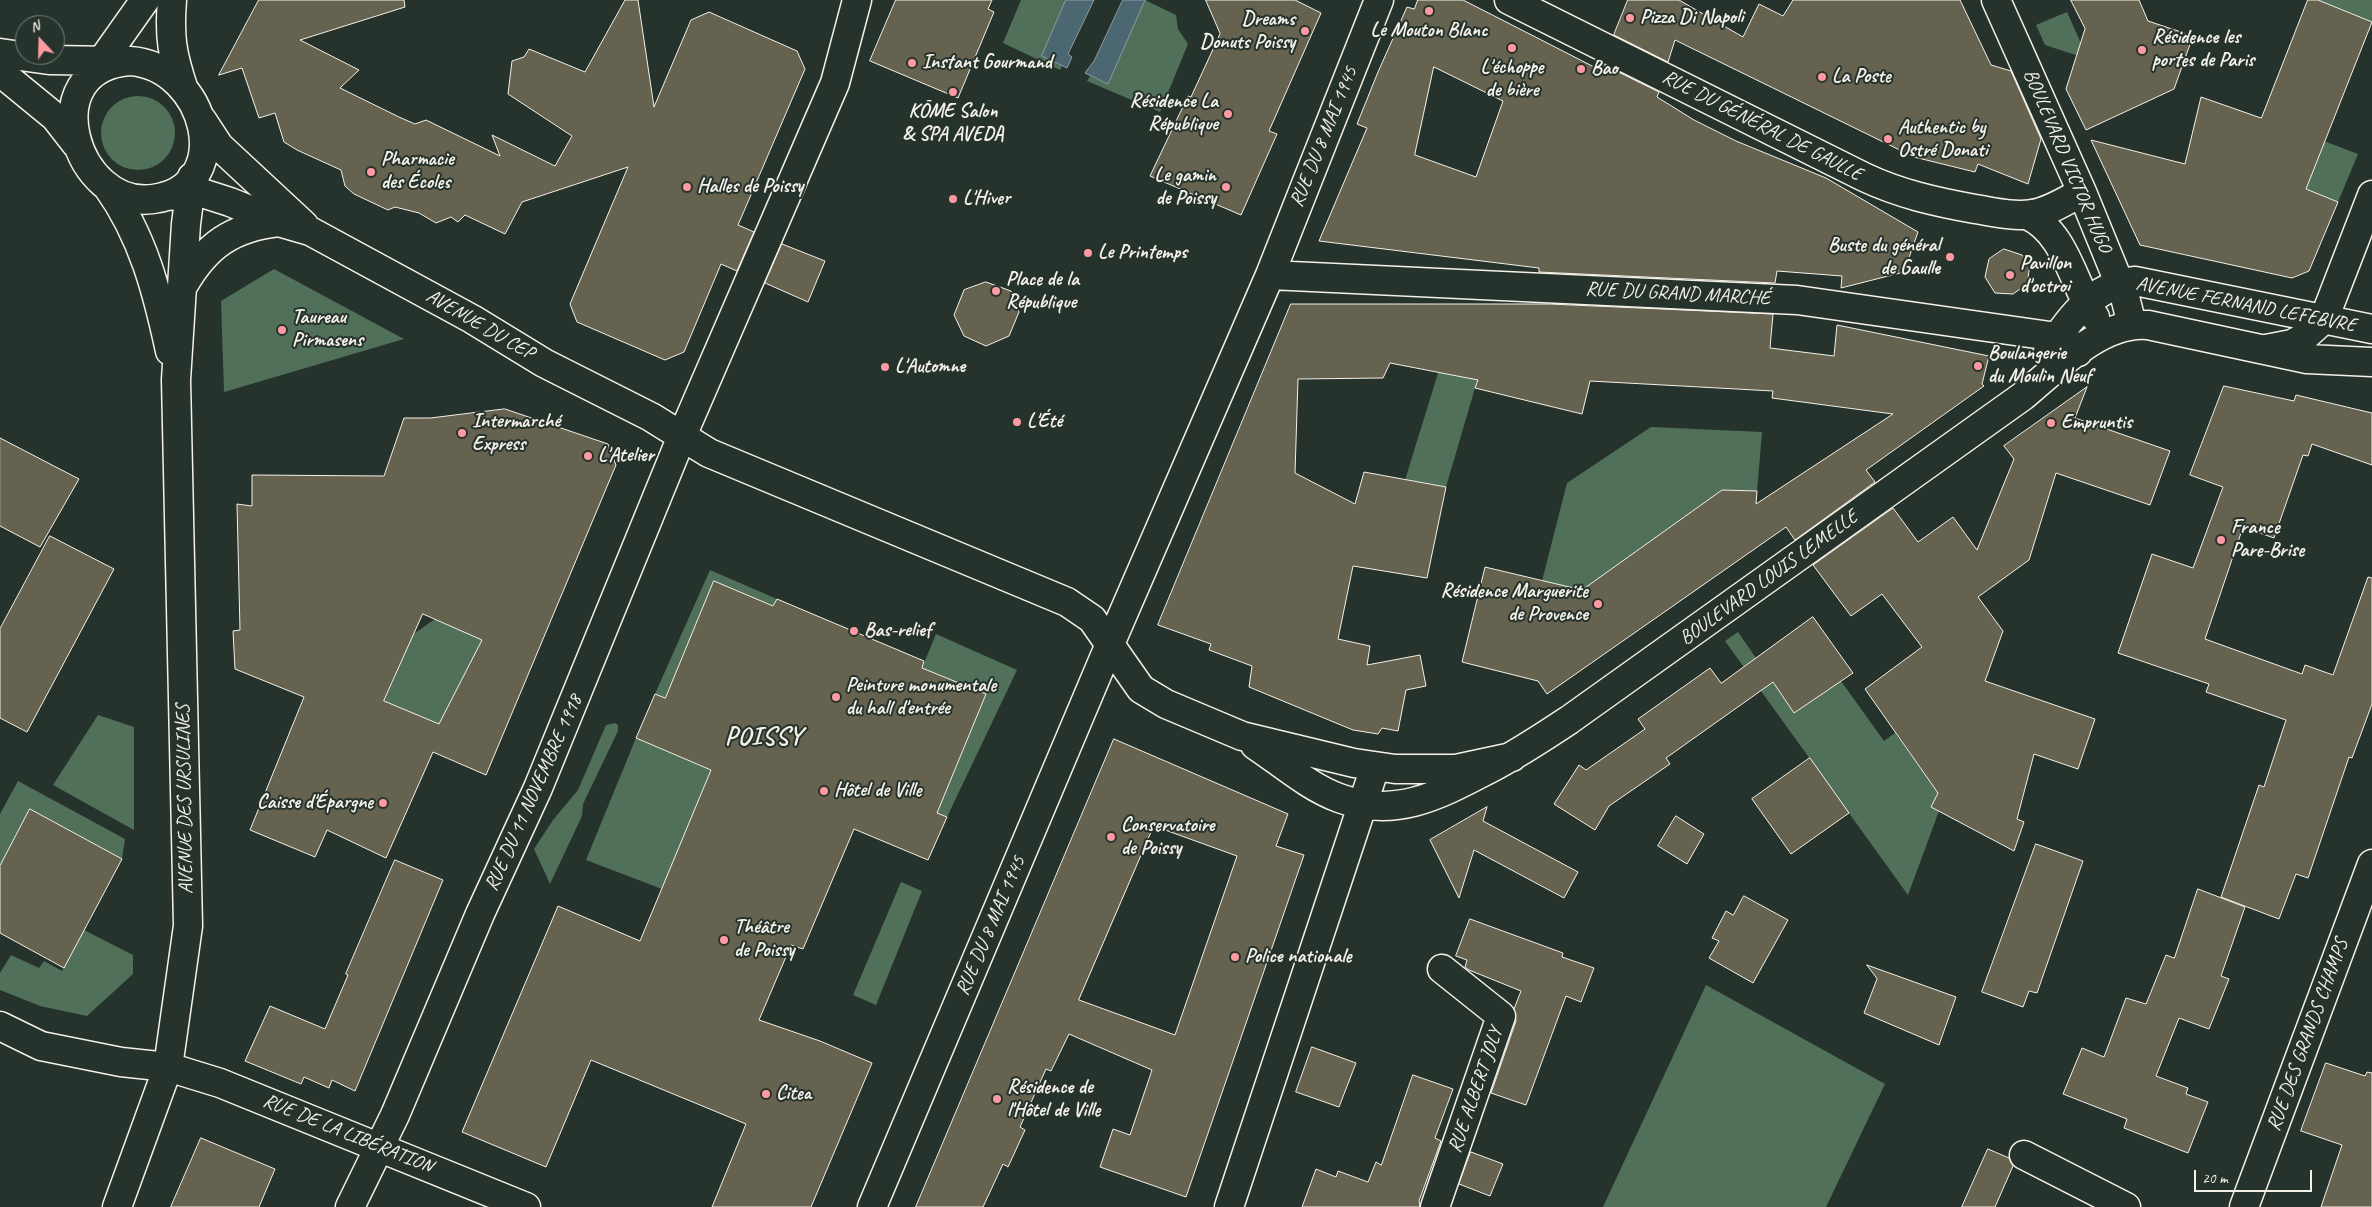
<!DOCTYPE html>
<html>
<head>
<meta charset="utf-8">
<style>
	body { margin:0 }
	#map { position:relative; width:2372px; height:1207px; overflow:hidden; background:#26332d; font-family:Caveat,sans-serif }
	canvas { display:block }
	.north { position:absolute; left:15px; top:15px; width:50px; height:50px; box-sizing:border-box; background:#26332d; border:1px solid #787f78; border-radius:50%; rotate:339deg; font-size:14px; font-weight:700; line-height:20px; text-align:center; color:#f4f1e8 }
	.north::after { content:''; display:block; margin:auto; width:18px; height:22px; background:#ff9aa2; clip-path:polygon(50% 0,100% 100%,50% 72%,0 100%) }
	.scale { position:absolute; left:2194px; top:1170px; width:118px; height:22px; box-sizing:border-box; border:2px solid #f4f1e8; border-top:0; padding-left:6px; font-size:15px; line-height:18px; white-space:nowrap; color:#f4f1e8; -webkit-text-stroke:4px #26332d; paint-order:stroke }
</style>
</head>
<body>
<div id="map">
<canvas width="2372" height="1207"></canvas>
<div class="north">N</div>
<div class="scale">20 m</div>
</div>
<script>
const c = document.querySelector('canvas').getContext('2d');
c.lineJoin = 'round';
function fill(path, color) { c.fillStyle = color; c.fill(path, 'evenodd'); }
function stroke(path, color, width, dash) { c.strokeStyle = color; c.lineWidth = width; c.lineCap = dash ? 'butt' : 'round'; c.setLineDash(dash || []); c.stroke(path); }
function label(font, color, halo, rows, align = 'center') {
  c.font = font + ' Caveat,sans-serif'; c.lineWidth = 4; c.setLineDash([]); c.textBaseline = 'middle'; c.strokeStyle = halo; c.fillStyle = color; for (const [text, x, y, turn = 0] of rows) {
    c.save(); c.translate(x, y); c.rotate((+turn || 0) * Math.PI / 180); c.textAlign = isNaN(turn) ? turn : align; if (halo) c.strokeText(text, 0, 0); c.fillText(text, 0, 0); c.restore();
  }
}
fill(new Path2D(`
	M1021,0H1066L1042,56L1062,66L1060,70L1003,43Z
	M1145,0L1176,15L1178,29L1188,44L1160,112L1087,81L1090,76L1108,84Z
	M2318,0H2372V22Z
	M2067,12L2088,59L2045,45L2036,25Z
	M101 133a37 37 0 1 1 74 0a37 37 0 1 1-74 0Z
	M2274,122L2358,154L2338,202L2259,170Z
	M274,269L404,339L224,392L221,301Z
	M1443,357L1482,364L1446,487L1405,480Z
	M1651,427L1762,432L1757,491L1722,490L1530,628L1567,483Z
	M710,570L777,599L773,606L714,581L665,698L655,694Z
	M435,619L485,641L438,754L385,732L396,706L384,701L406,652L398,647V645Z
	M1738,632L1794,713L1841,681L1884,741L1895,733L1943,800L1908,895L1725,641Z
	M936,634L1017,670L947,817L937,813L986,694L922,668Z
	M98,715L134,727V830L53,785Z
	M615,723L618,725V731L583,804L582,816L550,884L534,849L553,820L578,790L606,725Z
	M636,738L711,770L662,889L586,860Z
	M18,781L125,839L122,859L30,809L0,866V814Z
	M901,882L922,891L876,1005L853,995Z
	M84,930L133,955V974L87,1016L40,1006L0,990V973L11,955L39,968L44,961L62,971Z
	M1706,985L1885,1084L1826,1207H1603Z`), '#517059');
const water = new Path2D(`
	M1066,0H1094L1068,54L1072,57L1067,68L1042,56Z
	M1123,0H1145L1108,84L1085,73L1094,61Z`);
fill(water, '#4b6771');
stroke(water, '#8f9ea1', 1);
const building = new Path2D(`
	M259,0H404L405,7L300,40L359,70L340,88L399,117L415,124L426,120L500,156L492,135L555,166L572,136L508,94L512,61L524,57L529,49L585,72L625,0H638L654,107L691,20L709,12L797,51L805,69L738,225L754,232L737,271L721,264L684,352L665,360L577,322L570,304L628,167L522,202L505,234L465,215L458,222L451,217L436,223L419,213L395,207L388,210L354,194L345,186L341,170L297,150L284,142L275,113L259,118L242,68L219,75Z
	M896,0H992L988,9L994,12L958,98L870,61Z
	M1206,0H1295L1321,13L1269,131L1277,134L1241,215L1150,176L1188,96L1191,97L1220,34Z
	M1418,0H1463L1600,70L1602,64L1659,92L1657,97L1694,120L1736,141L1826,178L1918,232L1904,272L1841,288L1842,276L1777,271L1775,283L1539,272V268L1319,241L1367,128L1357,124L1378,72L1407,7L1414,9ZM1434,67L1503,101L1476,177L1415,155Z
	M1628,0H1679L1743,37L1759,4L1783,16L1793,0H1960L1991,65L2011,71L2041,139L2028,184L1978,164L1975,172L1914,157L1675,40L1668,62L1614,35Z
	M2071,0H2139L2148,21L2193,36L2174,89L2086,130L2066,89L2085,29Z
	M2308,0H2318L2372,22L2306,189L2338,202L2309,271L2292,278L2140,245L2091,140L2185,164L2201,97L2261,118Z
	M782,244L825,261L808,302L765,283Z
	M2004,249L2022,255L2030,265L2027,284L2013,294L1995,293L1985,277L1989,259Z
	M986,282L1011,291L1019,312L1009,336L986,346L964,336L954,315L964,290Z
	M1291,304H1550L1773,314L1770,348L1834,356L1837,325L1989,356L1982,384L1984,386L1866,470L1875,482L1795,540L1786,527L1547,694L1538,681L1462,662L1485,567L1582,590L1722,490L1757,491L1756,504L1893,414L1772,398L1773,391L1590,381L1582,414L1475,388L1478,380L1390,363L1383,378L1298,379L1295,473L1355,504L1364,472L1446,487L1427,578L1353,566L1338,639L1370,646L1367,665L1420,655L1426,686L1406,690L1398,731L1382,728L1378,734L1353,730L1249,687L1252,666L1209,650L1211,644L1158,625Z
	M2224,386L2294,401L2296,395L2372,413V465L2312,444L2308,456L2303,455L2274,538L2243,527L2205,639L2302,674L2305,665L2333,675L2368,577L2372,578V704L2352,758L2349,757L2308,878L2296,874L2279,919L2221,897L2259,785L2264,787L2286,720L2206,692L2209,684L2118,653L2152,554L2193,568L2223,487L2190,475Z
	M2087,387L2075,418L2170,451L2150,505L2056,473L2029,560L1978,597L2003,631L1985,681L2095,719L2078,769L2034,754L2017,819L2024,822L2014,851L1931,807L1938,793L1865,689L1922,647L1882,594L1851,616L1813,565L1893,508L1918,542L1953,517L1977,550L2014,459L2004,446Z
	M505,409L608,444L616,465L486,775L433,752L386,858L327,830L315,857L250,830L304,697L235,669L233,631L240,630L237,504L252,506V475L384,476L404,418H430ZM423,614L482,640L439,724L384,701Z
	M0,438L79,479L40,547L0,526Z
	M50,536L114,569L27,732L0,718V629Z
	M714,581L773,606L777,599L924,661L922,668L986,694L937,813L947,817L928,860L854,829L803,949L791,945L759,1020L820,1041L872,1063L811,1207H712L746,1124L591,1060L546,1167L462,1132L558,906L640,941L711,770L636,738L655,694L665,698Z
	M1813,617L1853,673L1794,713L1773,682L1666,758L1670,764L1609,806L1595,830L1554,804L1579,765L1586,770L1645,729L1638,719L1710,668L1721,683Z
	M1114,739L1288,814L1276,846L1304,855L1186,1197L1100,1167L1113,1129L1130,1135L1152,1070L1069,1034L1051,1071L1046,1069L1020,1127L1025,1130L1008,1167L1003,1164L983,1207H916ZM1154,826L1237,856L1175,1035L1079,1000Z
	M1810,758L1849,813L1791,854L1752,799Z
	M1487,807L1483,821L1578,872L1564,898L1474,850L1459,898L1430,840Z
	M30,809L122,859L64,968L0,933V866Z
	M1676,816L1704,834L1687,864L1658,846Z
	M2036,844L2083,861L2037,993L2029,991L2023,1007L1982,992Z
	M395,860L443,880L355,1091L332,1080L329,1088L304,1077L301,1084L245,1061L270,1006L325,1029L348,975L346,974Z
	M2198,889L2245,907L2221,976L2229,979L2209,1029L2179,1018L2156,1076L2188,1088L2186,1094L2208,1102L2188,1153L2124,1128L2127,1119L2063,1094L2082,1048L2104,1057L2126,998L2146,1004L2166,955L2174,958Z
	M1744,896L1788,920L1753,983L1709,958L1719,941L1712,938L1726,911L1733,915Z
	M1470,919L1563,953L1562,957L1594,968L1581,1002L1566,996L1526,1105L1491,1093L1516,1021L1514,1009L1521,991L1469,970L1465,967L1467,960L1456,956Z
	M1867,965L1956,997L1939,1045L1864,1013L1877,979Z
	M1312,1047L1356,1063L1339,1107L1296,1092Z
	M2326,1063L2365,1076L2367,1072L2372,1073V1207H2321L2342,1145L2301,1131Z
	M1413,1075L1453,1089L1435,1138L1441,1141L1419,1201L1420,1207H1302L1316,1169L1336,1177L1338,1171L1368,1182L1376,1162L1381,1165Z
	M201,1138L275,1169L259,1207H171Z
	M1988,1149L2009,1158L2013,1166L1995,1207H1962Z
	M1471,1152L1503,1164L1490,1196L1459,1184Z`);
fill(building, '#65624f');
stroke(building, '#f4f1e8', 1);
const minor = new Path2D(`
	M172,0C169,37 172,54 184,90
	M1509,0L1864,177C1900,194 1936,202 1975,209C1994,212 2013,217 2032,214C2049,212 2067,200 2082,192
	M1996,0L2082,192L2125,297L2132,325
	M0,53L49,60L119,61
	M130,61C207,66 238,188 153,199C76,210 32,68 130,61Z
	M0,72L55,117L76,144
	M94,72L145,0
	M202,120L219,146L304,225
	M107,186C143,236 157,291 170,351
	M166,196L202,193L230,202L279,222L310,231L472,319L544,363L651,417L709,453L1067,602L1092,619L1141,689L1166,704L1242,736L1354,763L1395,769H1456L1512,757
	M2027,215C2066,232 2073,285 2095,317
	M1270,275L1797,300L2057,337L2067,341L2078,352
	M183,286C206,245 233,227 279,222
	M2266,349L2292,344L2303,338L2324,319L2372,195
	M2048,351C2070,317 2093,286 2135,281L2372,329
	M1255,745C1282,763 1309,787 1339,798C1395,819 1439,795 1487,770C1516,755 1542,738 1569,720L2023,396C2057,368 2101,321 2148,325L2307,359L2372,362
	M0,1026L41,1046L121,1062L168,1067L220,1083L526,1207
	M2024,1155L2126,1207
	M117,1207L168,1067L188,926L176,380L186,224L192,177
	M350,1207L395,1115L480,914L538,788L682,436L835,83L857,0
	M872,1207L1110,644L1270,275L1379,0
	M1229,1207L1375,767
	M1435,1207L1501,1016L1442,969
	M2244,1207L2372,864`);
stroke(minor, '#f4f1e8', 31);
stroke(minor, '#26332d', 28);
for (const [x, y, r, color] of [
	[1429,11,5,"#ff9aa2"],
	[1630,18,5,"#ff9aa2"],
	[1305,31,5,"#ff9aa2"],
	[1512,48,5,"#ff9aa2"],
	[2142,50,5,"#ff9aa2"],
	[912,63,5,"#ff9aa2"],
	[1581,69,5,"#ff9aa2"],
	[1822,77,5,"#ff9aa2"],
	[953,92,5,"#ff9aa2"],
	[1228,114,5,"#ff9aa2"],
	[1888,139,5,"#ff9aa2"],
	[371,172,5,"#ff9aa2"],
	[687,187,5,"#ff9aa2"],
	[1226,187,5,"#ff9aa2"],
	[953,199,5,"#ff9aa2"],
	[1088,253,5,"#ff9aa2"],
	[1950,257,5,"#ff9aa2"],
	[2010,275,5,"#ff9aa2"],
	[996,291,5,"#ff9aa2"],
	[282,330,5,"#ff9aa2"],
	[1978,366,5,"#ff9aa2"],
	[885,367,5,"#ff9aa2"],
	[1017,422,5,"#ff9aa2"],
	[2051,423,5,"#ff9aa2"],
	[462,433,5,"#ff9aa2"],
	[588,456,5,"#ff9aa2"],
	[2221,540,5,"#ff9aa2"],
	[1598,604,5,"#ff9aa2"],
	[854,631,5,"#ff9aa2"],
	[836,697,5,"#ff9aa2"],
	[824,791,5,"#ff9aa2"],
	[383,803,5,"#ff9aa2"],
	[1111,837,5,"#ff9aa2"],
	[724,940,5,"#ff9aa2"],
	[1235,957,5,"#ff9aa2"],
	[766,1094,5,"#ff9aa2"],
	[997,1099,5,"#ff9aa2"]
]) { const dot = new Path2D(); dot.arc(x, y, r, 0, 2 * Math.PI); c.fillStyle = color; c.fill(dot); stroke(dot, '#26332d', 2); }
label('bold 20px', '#f4f1e8', '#26332d', [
	["Pizza Di Napoli",1640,18],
	["Dreams",1295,20,"right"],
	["Donuts Poissy",1295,43,"right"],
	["Le Mouton Blanc",1429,31,"center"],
	["Résidence les",2152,38],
	["portes de Paris",2152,61],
	["Instant Gourmand",922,63],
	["L'échoppe",1512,68,"center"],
	["de bière",1512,91,"center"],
	["Bao",1591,69],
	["La Poste",1832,77],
	["Résidence La",1218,102,"right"],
	["République",1218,125,"right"],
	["KŌME Salon",953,112,"center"],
	["& SPA AVEDA",953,135,"center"],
	["Authentic by",1898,128],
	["Ostré Donati",1898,151],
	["Pharmacie",381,160],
	["des Écoles",381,183],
	["Le gamin",1216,176,"right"],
	["de Poissy",1216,199,"right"],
	["Halles de Poissy",697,187],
	["L'Hiver",963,199],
	["Buste du général",1940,246,"right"],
	["de Gaulle",1940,269,"right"],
	["Le Printemps",1098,253],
	["Pavillon",2020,264],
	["d'octroi",2020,287],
	["Place de la",1006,280],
	["République",1006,303],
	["Taureau",292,318],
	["Pirmasens",292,341],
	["Boulangerie",1988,354],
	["du Moulin Neuf",1988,377],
	["L'Automne",895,367],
	["Intermarché",472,422],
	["Express",472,445],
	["L'Été",1027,422],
	["Empruntis",2061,423],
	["L'Atelier",598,456],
	["France",2231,528],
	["Pare-Brise",2231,551],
	["Résidence Marguerite",1588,592,"right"],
	["de Provence",1588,615,"right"],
	["Bas-relief",864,631],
	["Peinture monumentale",846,686],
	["du hall d'entrée",846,709],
	["Hôtel de Ville",834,791],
	["Caisse d'Épargne",373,803,"right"],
	["Conservatoire",1121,826],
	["de Poissy",1121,849],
	["Théâtre",734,928],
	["de Poissy",734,951],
	["Police nationale",1245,957],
	["Résidence de",1007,1088],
	["l'Hôtel de Ville",1007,1111],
	["Citea",776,1094]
], 'left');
label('20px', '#f4f1e8', '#26332d', [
	["RUE DU GÉNÉRAL DE GAULLE",1762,126,27],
	["RUE DU 8 MAI 1945",1324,137,-68],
	["BOULEVARD VICTOR HUGO",2067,161,67],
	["RUE DU GRAND MARCHÉ",1678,294,3],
	["AVENUE FERNAND LEFEBVRE",2246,305,11],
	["AVENUE DU CEP",480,325,30],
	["BOULEVARD LOUIS LEMELLE",1769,578,-36],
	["RUE DU 11 NOVEMBRE 1918",534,793,-66],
	["AVENUE DES URSULINES",185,799,-91],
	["RUE DU 8 MAI 1945",991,926,-67],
	["RUE DES GRANDS CHAMPS",2308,1035,-70],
	["RUE ALBERT JOLY",1476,1090,-71],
	["RUE DE LA LIBÉRATION",348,1134,22]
]);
c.letterSpacing = '1px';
label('bold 25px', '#f4f1e8', '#26332d', [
	["POISSY",764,737]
]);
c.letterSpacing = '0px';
</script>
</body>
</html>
